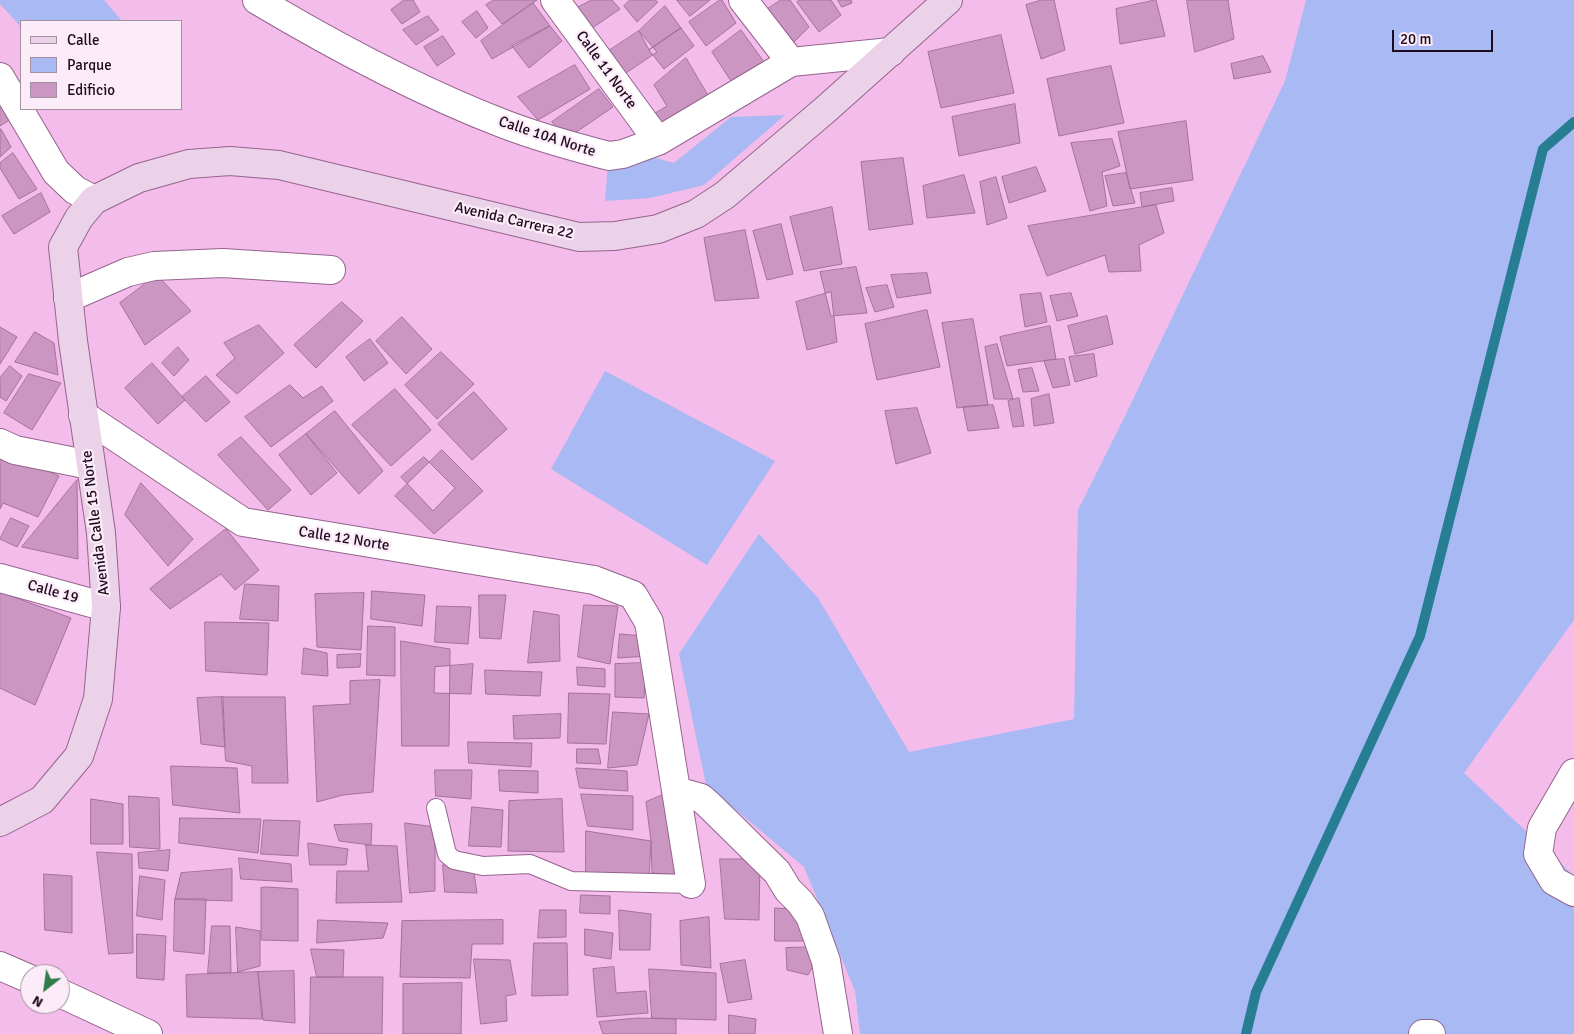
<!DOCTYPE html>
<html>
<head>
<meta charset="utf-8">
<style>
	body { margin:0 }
	#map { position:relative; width:1574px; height:1034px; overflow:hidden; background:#f3bcea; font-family:Signika,sans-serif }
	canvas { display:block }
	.legend { position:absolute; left:20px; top:20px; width:162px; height:90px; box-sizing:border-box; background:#fcebf9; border:1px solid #a391a0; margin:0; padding:6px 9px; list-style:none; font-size:15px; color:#1d0a1b }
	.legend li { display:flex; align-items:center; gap:10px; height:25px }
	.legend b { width:25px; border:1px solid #a391a0 }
	.north { position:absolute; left:20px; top:964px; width:50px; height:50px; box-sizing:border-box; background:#fcebf9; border:1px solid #a391a0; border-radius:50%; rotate:210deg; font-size:14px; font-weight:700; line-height:20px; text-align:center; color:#1d0a1b }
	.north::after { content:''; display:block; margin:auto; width:18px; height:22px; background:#307c4a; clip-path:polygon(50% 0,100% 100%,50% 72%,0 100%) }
	.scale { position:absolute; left:1392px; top:30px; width:101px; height:22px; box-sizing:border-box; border:2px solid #1d0a1b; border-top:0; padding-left:6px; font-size:15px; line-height:18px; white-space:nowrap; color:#1d0a1b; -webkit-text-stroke:4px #fcebf9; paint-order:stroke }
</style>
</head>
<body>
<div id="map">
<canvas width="1574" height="1034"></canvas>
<ul class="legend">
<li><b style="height:6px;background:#ecd2e8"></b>Calle</li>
<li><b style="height:14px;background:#a8b9f3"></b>Parque</li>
<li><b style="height:14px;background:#cb96c2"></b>Edificio</li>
</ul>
<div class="north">N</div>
<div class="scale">20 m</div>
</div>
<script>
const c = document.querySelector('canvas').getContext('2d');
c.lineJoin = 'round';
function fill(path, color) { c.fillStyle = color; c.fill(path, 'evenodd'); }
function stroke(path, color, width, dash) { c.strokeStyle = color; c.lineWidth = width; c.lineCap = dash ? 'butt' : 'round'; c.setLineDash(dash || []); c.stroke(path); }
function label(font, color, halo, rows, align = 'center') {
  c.font = font + ' Signika,sans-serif'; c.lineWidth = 4.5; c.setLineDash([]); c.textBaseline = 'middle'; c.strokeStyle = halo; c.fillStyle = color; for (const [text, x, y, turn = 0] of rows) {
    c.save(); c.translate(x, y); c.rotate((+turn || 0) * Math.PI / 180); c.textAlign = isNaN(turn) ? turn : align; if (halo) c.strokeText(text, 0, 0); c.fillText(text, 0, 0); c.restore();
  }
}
fill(new Path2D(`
	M0,0H104L122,21H21V27L0,4Z
	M1306,0H1574V620L1464,773L1574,876V1034H860L855,991L804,867L706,785L679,654L759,534L818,598L909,752L1074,719L1078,510L1126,414L1285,81Z
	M785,115L704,185L650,198L605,201L608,163L645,155L674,163L731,117Z
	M605,371L775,461L707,565L551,469Z`), '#a8b9f3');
stroke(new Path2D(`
	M1246,1034L1256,992L1420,636L1543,149L1574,122`), '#277e93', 10);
const building = new Path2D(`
	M404,0H413L420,12L402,24L391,10Z
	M494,0H537L502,24L486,5Z
	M592,0H612L620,9L585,33L571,11Z
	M630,0H655L658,2L637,22L624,6Z
	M677,0H710L690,16Z
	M720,0H722L736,23L706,46L689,22Z
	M781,0H790L809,27L794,42L766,10Z
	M800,0H831L841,15L819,32L797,2Z
	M838,0H851L852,3L842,7Z
	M1042,0H1054L1065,50L1041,59L1026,5Z
	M1156,0L1165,36L1120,44L1116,9Z
	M1187,0H1228L1234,39L1195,52Z
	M533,3L550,26L492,59L481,41Z
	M665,6L681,28L649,50L639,31Z
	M477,11L488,28L476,38L462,22Z
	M428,16L439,30L416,45L403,30Z
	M550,26L562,41L529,68L512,46Z
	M681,28L694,46L664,69L649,50Z
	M741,30L764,62L733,84L712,52Z
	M639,31L657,52L620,77L604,54Z
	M1001,35L1014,93L941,108L928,52Z
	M443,36L455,54L437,66L424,47Z
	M1263,56L1271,72L1234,79L1231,64Z
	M686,58L709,97L656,133L645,119L667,106L654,85Z
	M575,65L590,89L538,120L518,97Z
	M1111,66L1124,123L1059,136L1047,79Z
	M599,89L613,107L566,139L552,122Z
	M0,92L11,119L0,126Z
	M1015,104L1020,143L959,156L952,117Z
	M1186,121L1193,180L1130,189L1118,132Z
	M1,129L11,147L0,157V130Z
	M1112,139L1120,166L1102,172L1107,206L1090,211L1071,143Z
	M13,153L37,189L19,199L0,168V163Z
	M903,158L913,224L869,230L861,162Z
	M1036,167L1046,191L1009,203L1002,177Z
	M1126,173L1135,203L1113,206L1105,176Z
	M964,175L975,213L927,218L923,186Z
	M996,177L1007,218L987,225L980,182Z
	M1172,188L1174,201L1142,207L1140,193Z
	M41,193L50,212L14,234L2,216Z
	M1156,205L1164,233L1139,245L1141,271L1109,272L1105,255L1047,276L1028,226Z
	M832,207L842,264L804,271L790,217Z
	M781,224L793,274L767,280L753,231Z
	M745,230L759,298L715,301L704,238Z
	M856,267L867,313L831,316L820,272Z
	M927,273L931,293L897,298L891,275Z
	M157,275L191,311L145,345L120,303Z
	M887,285L894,307L875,312L866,288Z
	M831,292L837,342L807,350L796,302Z
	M1041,293L1047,322L1025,327L1020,295Z
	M1071,293L1078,316L1057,321L1050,296Z
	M342,302L363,321L316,368L294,345Z
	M927,310L940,367L877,380L865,324Z
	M1107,316L1113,344L1075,354L1068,326Z
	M402,317L432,349L406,374L376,341Z
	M973,319L988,405L957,408L942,323Z
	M259,325L284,353L237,394L216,375L235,358L224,343Z
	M1050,326L1056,359L1007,366L1000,337Z
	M0,327L17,337L0,364Z
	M35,332L54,343L58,375L15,362Z
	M370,339L388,363L364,381L346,357Z
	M997,344L1013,399H994L985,347Z
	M178,347L189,360L174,376L162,363Z
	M441,352L474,384L437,419L405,385Z
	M1094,354L1097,376L1075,382L1069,357Z
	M1064,359L1070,385L1053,388L1044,361Z
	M152,363L185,400L158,424L125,388Z
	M10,366L22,376L6,401L0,397V378Z
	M1032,368L1039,391L1023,392L1018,370Z
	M29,374L61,383L32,430L4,413Z
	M206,376L230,402L206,422L182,397Z
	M290,385L303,398L322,386L333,401L271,447L245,417Z
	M395,389L431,430L391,466L352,425Z
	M474,392L507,429L472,460L438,424Z
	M1049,394L1054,423L1034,426L1031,399Z
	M1019,398L1024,426L1013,427L1008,401Z
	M993,405L999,428L968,431L963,407Z
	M917,408L931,453L896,464L885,411Z
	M335,411L383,471L359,494L306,434Z
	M306,434L337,473L311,495L279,455Z
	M241,437L291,490L268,510L218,455Z
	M442,450L483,491L434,534L395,496Z
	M5,452L59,476L38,517L3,503L0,509V460Z
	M424,457L455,488L433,511L401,477Z
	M77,480L78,559L22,547Z
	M141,483L193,539L168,566L125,515Z
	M11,518L29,526L17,547L0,539Z
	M226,529L259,570L235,590L221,574L170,609L150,589Z
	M245,584L279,586L278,621L240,619Z
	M372,591L425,595L422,626L371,619Z
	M0,592L71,618L35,705L0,688Z
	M364,593L361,650L317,647L315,594Z
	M479,595H506L501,639L480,638Z
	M584,605L618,606L610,664L578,657Z
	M437,606L471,607L468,644L435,642Z
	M534,611L559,615L560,661L528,663Z
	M205,622L269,623L267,675L206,671Z
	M368,626L395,627V676L367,675Z
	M620,634L644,636L648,656L618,658Z
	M401,641L450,649L449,746H402Z
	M304,648L327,653L328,676L302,674Z
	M361,654L360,667L337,668V655Z
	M646,663L644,698L615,697V664Z
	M473,664L471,694L434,693L435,667Z
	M577,667L605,669V687L578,685Z
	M485,670L542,672L540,696L486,694Z
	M380,680L373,792L343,795L317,802L313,706L350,704V681Z
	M569,693L610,694L606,744L568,743Z
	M222,697H285L288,783H252V766L226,761Z
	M223,697L225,747L201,744L197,698Z
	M613,712L649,714L637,765L608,768Z
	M561,714L560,738L514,739L513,716Z
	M468,742L532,743L531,767L469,763Z
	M577,749H598L601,764L577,763Z
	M171,766L237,768L240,813L173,805Z
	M576,768L627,771L628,791L580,788Z
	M435,770H472L471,799L436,796Z
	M499,770L538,771V793L500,791Z
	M672,791L680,875L652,873L651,841L646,802Z
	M581,794L633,796V830L588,826Z
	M129,796L159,798L160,849L130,847Z
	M91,799L123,804V844H91Z
	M562,799L564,852L508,851L509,801Z
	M472,807L503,810L501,847L469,846Z
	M180,818L261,819L258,853L179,843Z
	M264,820L300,821L298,856L261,854Z
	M405,823L435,827V891L410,893Z
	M372,824L371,845L339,841L334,825Z
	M586,831L651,841L649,880L586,881Z
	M308,843L348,849L346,865H310Z
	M366,845L397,846L402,902L336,903L337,871H368Z
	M170,850L168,871L139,868L138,853Z
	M97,852L132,854L133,953L109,954Z
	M239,858L291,864L292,882L241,879Z
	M720,859H760L759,920L725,919Z
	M443,865L473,866L477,893L445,892Z
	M232,869V901L175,899L181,873Z
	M44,874L72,876V933L45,930Z
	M140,876L165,880L162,920L137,916Z
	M267,887L298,889V941L261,940V888Z
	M581,895L610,896V914L580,913Z
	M175,899H206L204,954L174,951Z
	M775,908L793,909L805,941H775Z
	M540,910H566V937L538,938Z
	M619,910L651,914L650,950H620Z
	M709,917L711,968L681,965L680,921Z
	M318,920L388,923L383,938L317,943Z
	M503,920V944H472L470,978L400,977L402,921Z
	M212,926H230L231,973H208Z
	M236,927L260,931V966L238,972Z
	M585,929L613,933L611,959L585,955Z
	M137,934L166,936L164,980L137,978Z
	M534,943H567L568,995L532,996Z
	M818,947L817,959L808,975L787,970L786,948Z
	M311,949L344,950L343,977H317Z
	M474,959L510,960L516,994L506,996L507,1021L481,1024Z
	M745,960L752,999L728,1003L720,964Z
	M614,967L616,993L646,991L648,1013L597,1017L593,969Z
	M649,969L716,973V1020L652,1018Z
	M294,971L295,1023L263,1020L258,972Z
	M258,972L262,1019L187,1017L186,975Z
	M311,977H383L382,1034H310Z
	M462,983L461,1034H403V984Z
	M729,1015L756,1019L755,1034H729Z
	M637,1018L676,1019V1034H603L599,1022Z`);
fill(building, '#cb96c2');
stroke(building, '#a4719c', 1);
const lane = new Path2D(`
	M436,808L447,854L454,860L483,866L530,864L571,881L691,884`);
const street = new Path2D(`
	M257,0C336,47 418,91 504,124C538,137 574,147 609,156L623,154L658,141L791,62L891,52
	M555,0L658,141
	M743,0L791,62
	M0,77L56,172L75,190L94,200
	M68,298L128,272L154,266L223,263L331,270
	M83,415L243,522L594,580L633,595L649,622L691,884
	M0,443L15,450L90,465
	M0,578L106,607
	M1574,773L1542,828L1538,854L1554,881L1574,892
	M676,791L701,798L709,805L777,872L788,890L800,902L810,916L826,961L838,1034
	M0,966L30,979
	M60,993L148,1034
	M1423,1034H1431`);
const secondary = new Path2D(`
	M0,822L42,800L79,756L98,699L106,607L101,533L73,341L63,247L79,218L94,200L139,178L189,164L230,161L279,165L579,237L615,236L658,229L696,214L725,195L825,110L948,0`);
stroke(lane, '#95648e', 20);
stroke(street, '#95648e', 30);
stroke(secondary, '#95648e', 30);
stroke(lane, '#fff', 18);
stroke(street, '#fff', 28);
stroke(secondary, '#ecd2e8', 28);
label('15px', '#1d0a1b', '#fcebf9', [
	["Calle 11 Norte",606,70,54],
	["Calle 10A Norte",547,137,18],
	["Avenida Carrera 22",514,221,13],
	["Avenida Calle 15 Norte",96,523,-97],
	["Calle 12 Norte",344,539,9],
	["Calle 19",53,592,15]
]);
</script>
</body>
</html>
